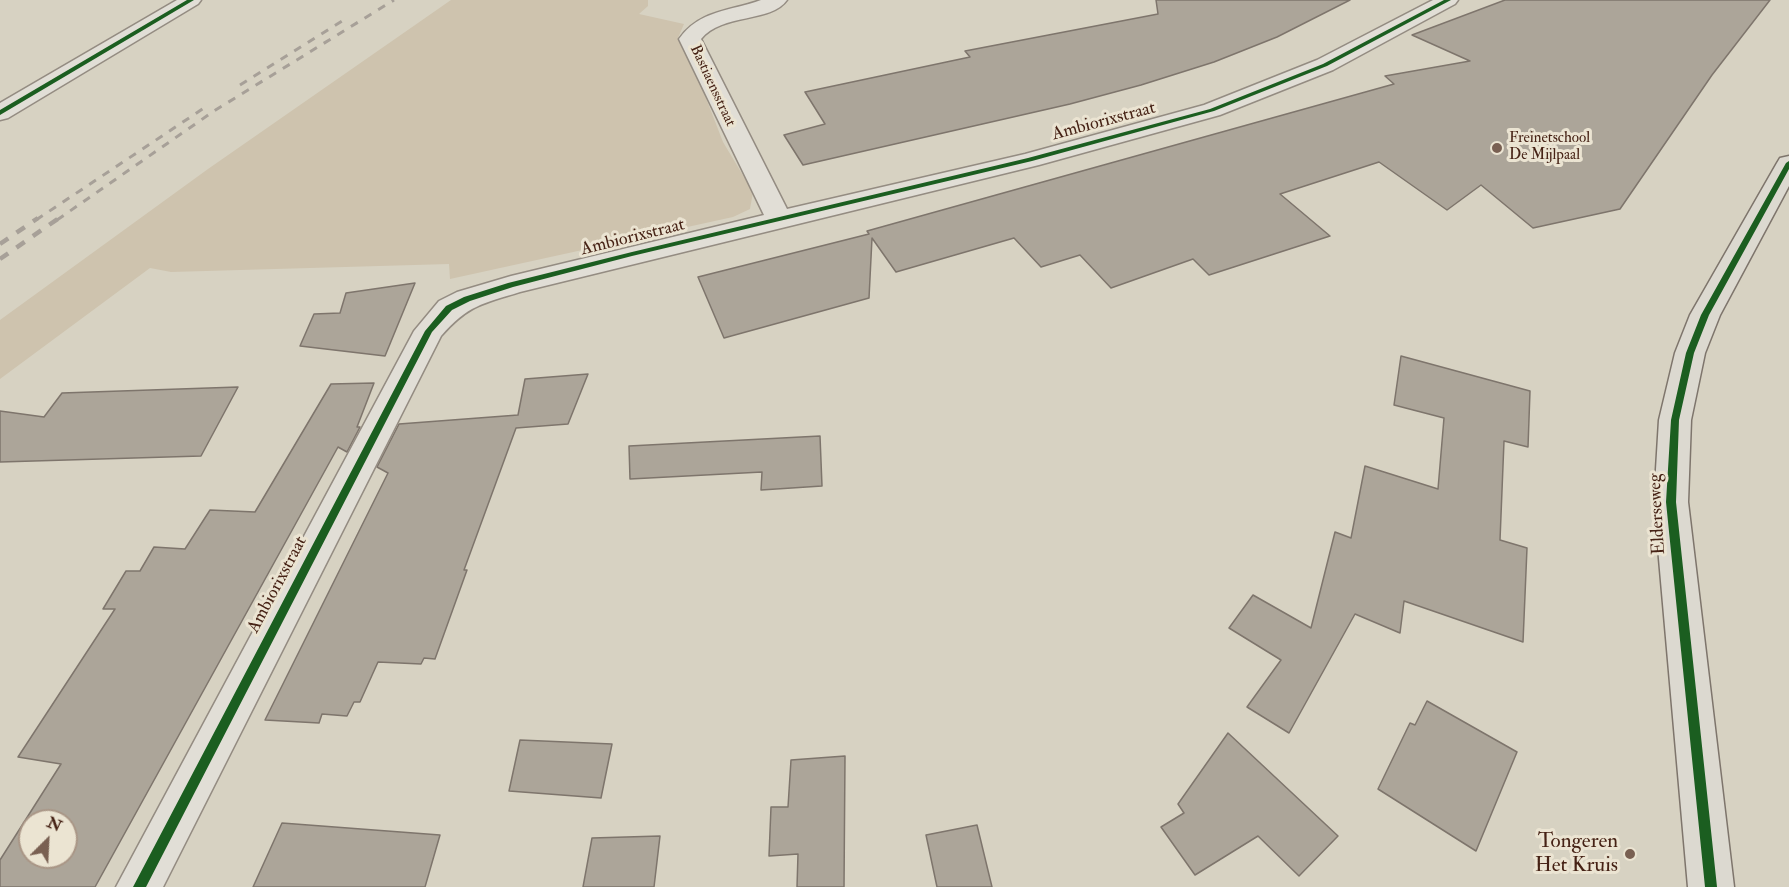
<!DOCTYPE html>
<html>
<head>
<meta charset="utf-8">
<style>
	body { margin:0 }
	#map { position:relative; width:1789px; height:887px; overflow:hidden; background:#d7d2c2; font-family:"IM FELL Double Pica",serif }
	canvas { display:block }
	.north { position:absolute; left:18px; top:809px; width:60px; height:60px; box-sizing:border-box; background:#ebe4d2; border:2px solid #a99686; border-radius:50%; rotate:24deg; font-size:16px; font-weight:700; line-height:24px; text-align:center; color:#462215 }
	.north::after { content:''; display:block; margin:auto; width:21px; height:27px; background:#796052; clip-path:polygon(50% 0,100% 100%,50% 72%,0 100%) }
</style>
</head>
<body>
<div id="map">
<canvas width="1789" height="887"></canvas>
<div class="north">N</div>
</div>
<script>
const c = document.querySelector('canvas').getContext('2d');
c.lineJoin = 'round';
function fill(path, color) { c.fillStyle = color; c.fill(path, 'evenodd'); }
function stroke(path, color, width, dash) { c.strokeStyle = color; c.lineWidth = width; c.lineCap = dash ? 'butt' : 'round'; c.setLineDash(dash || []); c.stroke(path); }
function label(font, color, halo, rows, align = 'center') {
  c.font = font + ' "IM FELL Double Pica",serif'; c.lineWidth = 6; c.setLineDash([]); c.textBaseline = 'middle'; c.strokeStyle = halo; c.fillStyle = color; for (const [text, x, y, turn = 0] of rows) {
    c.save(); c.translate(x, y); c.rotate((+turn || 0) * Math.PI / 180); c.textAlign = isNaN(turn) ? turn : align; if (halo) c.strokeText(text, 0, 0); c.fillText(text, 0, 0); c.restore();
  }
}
fill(new Path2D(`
	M451,0H648V6L639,14L684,24L678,38L690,57L723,142L753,192L750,209L733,217L450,279L449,264L171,272L150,268L0,379V320L208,169Z`), '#cec3ae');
const building = new Path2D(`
	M1156,0H1350L1277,37L1214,62L1141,85L1070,104L803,165L784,135L825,124L805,92L970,57L965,51L1158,14Z
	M1505,0H1770L1712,75L1620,209L1533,228L1481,185L1447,210L1379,162L1280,194L1330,236L1209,275L1193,259L1111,288L1080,255L1041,267L1014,238L896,272L872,238L869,298L724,338L698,277L869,234L867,231L1394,84L1385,76L1470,61L1412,35Z
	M415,283L385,356L300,346L314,314L340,313L346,293Z
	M1401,356L1530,391L1528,447L1504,441L1500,540L1527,548L1523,642L1404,601L1400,633L1355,614L1289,733L1247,707L1281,660L1229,628L1253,595L1311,628L1335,532L1351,538L1365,466L1438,489L1444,418L1394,405Z
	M588,374L568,424L516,428L464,570H467L435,659L424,658L421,664L378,662L360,702H354L347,716L322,714L319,723L265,720L388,473L377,467L399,424L518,415L525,379Z
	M374,383L357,427H360L347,452L338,447L95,887H0V860L61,764L18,757L115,609H103L126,571H140L154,547L185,549L210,510L255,512L331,384ZM30,821H66V857H30Z
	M238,387L201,456L0,462V411L44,417L62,393Z
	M820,436L822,486L761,490L762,472L630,479L629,446Z
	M1427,701L1517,752L1476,851L1378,789L1410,723L1415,725Z
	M1228,733L1338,836L1299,876L1258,836L1195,875L1161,827L1184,813L1178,804Z
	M520,740L612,744L601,798L509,791Z
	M845,756L844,887H797L798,854L769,856L771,807H788L791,760Z
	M282,823L440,835L425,887H253Z
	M977,825L992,887H937L926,835Z
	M660,836L654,887H583L592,838Z`);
fill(building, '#aca599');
stroke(building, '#7e756c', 1.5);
const minor = new Path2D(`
	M177,0H201L198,4L8,118L0,120V103Z
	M761,0H787C771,23 722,13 701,39L787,209L1025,154L1204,105L1317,60L1433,0H1458L1455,4L1333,70L1220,115L1039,165L520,292C482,304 468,305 441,336L163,887H116L414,331L439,301L457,292L511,276L764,215L679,39C699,10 731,11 761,0Z`);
const major = new Path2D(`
	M1789,156V186L1720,315L1705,353L1691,420L1688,502L1734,887H1688L1654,502L1659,420L1675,353L1690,315L1777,163L1780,158Z`);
stroke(minor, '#948c82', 3);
stroke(major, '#7e756c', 3);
fill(minor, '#e1ded6');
fill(major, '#dcd9d0');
stroke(new Path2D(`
	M240,85L347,18
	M36,220L207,106
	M57,220L214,111L394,0`), '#a7a098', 3, [8, 8]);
stroke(new Path2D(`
	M0,244L38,218
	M0,259L59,218`), '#a7a098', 4.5, [10, 10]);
fill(new Path2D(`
	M187,0H194L0,115V110Z
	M1444,0H1451L1327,66L1214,111L1032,161L632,256L513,287L470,301L452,310L432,332L146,887H133L425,331L446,306L464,297L508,283L632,252L1028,158L1210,109L1323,64Z
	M1789,161V169L1709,315L1694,353L1679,420L1676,502L1717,887H1705L1666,502L1671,420L1686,353L1701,315L1786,163Z`), '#1b5e20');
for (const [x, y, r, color] of [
	[1497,148,6,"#796052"],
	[1630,854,6,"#796052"]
]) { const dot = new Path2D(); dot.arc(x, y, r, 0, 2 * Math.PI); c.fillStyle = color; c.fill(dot); stroke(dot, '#ebe4d2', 2); }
label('15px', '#462215', '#ebe4d2', [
	["Bastiaensstraat",712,86,65]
]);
label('15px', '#462215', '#ebe4d2', [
	["Freinetschool",1509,139],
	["De Mijlpaal",1509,156]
], 'left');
label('18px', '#462215', '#ebe4d2', [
	["Ambiorixstraat",1104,122,-15],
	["Ambiorixstraat",633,238,-14],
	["Elderseweg",1658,514,-93],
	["Ambiorixstraat",278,585,-62]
]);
label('21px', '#462215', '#ebe4d2', [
	["Tongeren",1618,842],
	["Het Kruis",1618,866]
], 'right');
</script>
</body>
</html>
